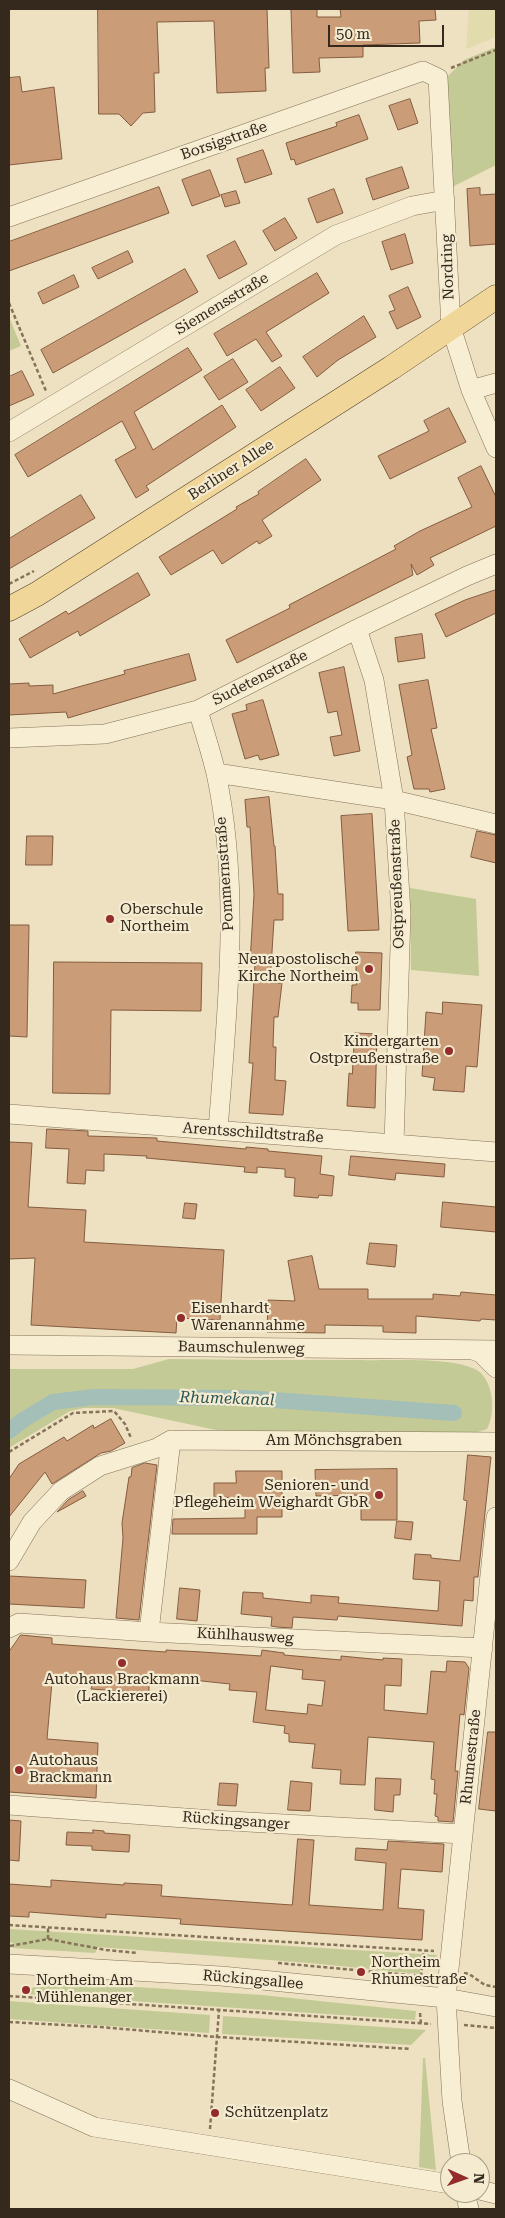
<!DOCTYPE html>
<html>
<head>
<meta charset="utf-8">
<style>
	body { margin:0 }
	#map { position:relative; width:505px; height:2218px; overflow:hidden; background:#ede1c1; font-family:"Roboto Serif",serif }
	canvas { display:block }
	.frame { position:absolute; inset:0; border:10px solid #35291d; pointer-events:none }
	.north { position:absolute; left:440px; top:2153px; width:50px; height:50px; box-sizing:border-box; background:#f4ebd0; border:1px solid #a89d88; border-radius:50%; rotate:92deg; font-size:14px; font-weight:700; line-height:20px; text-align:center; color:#35291d }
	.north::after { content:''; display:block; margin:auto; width:18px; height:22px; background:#932c2a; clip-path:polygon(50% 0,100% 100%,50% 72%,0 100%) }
	.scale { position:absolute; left:328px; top:25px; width:116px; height:22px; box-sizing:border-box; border:2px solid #35291d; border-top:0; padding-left:6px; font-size:15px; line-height:18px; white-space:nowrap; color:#35291d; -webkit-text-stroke:4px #f4ebd0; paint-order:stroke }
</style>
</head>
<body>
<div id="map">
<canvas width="505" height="2218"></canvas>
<div class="frame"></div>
<div class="north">N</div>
<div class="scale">50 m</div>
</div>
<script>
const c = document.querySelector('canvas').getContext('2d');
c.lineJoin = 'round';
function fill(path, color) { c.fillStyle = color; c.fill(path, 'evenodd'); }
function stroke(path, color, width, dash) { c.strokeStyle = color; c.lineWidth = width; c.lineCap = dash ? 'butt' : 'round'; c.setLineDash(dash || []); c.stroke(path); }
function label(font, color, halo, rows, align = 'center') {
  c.font = font + ' "Roboto Serif",serif'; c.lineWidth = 4.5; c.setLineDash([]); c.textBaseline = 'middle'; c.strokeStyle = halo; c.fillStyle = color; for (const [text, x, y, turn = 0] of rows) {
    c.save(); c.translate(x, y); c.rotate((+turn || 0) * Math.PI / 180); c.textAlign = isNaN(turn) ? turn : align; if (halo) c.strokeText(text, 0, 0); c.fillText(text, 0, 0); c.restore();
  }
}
fill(new Path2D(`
	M469,9H496V37L466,49Z`), '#e2dbae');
fill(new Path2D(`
	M496,47V165L452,187L446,78L464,60Z
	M9,317L21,346L9,351Z
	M410,888L476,899L479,976L411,970Z
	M169,1359C231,1360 294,1360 356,1360C386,1361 452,1356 477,1370C494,1381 496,1413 487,1429L472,1434L241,1432L216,1430L113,1408H84L70,1411L9,1448V1369H133Z
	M9,1929L437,1955L435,1964L420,1967V1974L309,1963L98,1947L95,1953L13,1948V1943L9,1942Z
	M73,1983L262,1995L416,2011L415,2020L28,1994L29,1988Z
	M9,2001L210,2015L209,2033L9,2019Z
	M223,2016L426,2030L411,2045L222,2034Z
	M423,2058H425L436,2170L419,2167Z`), '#c3ca95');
stroke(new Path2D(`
	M9,1431L23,1420L53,1402L94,1397L245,1398L454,1413`), '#a3bfb8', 16);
const building = new Path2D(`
	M98,9H267L269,68H265L266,91L217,93L214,21L157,22L159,73H154L155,112L143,113L131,126L119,114H99Z
	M317,9V17H341L340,9H435L436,20L419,21L420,43L363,45V57L319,58L320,72L293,73L291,10Z
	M20,77L22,92L54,87L62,159L9,165V78Z
	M410,99L418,123L398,130L389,106Z
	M359,115L368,139L296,165L294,159L291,160L286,143L337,126L336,123Z
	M263,150L272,174L245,183L237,159Z
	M402,167L409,188L373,200L366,179Z
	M210,170L220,196L192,206L182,180Z
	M159,187L169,213L9,271V242Z
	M480,188V195L496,194V244L470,246L467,189Z
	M334,189L343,213L317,223L308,199Z
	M236,191L240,203L225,207L221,195Z
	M285,218L297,238L275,251L263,231Z
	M405,234L413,263L391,270L382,242Z
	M235,241L247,264L219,279L207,256Z
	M128,251L133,262L98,279L92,268Z
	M185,269L198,292L53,373L41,350Z
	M317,273L329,293L266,332L282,356L272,362L256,339L227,356L214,334Z
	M74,275L79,287L43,304L38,293Z
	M408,287L421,317L397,329L389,312L395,310L389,296Z
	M364,316L376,337L338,360L317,377L303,357Z
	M188,348L202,370L134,412L153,450L222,405L236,427L146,486L149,490L136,498L115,460L136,448L122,421L28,477L15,455Z
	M233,359L248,382L219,400L204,377Z
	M280,367L295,388L261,411L246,390Z
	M22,371L34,395L9,406V377Z
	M449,408L466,442L390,479L378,456L429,431L424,421Z
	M306,459L321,480L262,520L272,536L259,544L257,541L222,564L213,550L171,575L159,557L237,509L236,507L259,494L258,492Z
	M481,466L496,497V526L430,558L434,565L417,575L411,564L413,575L237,663L226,640L290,608L289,605L396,549L394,546L420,531L472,507L458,478Z
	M81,495L95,518L9,569V539Z
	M138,573L150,595L80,636L78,631L30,658L19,639L66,611L68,614Z
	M496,590V613L446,637L435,614L465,600Z
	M422,634L425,658L398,662L395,638Z
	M189,654L196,680L68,718L66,712L9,715V684L29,683V686L53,685V694L125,674L124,671Z
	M344,667L360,751L334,756L330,737L342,735L337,711L328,713L319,673Z
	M428,680L437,728L431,729L445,789L430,792L429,789H414L407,757L412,755L399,685Z
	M263,700L279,755L260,760L258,755L245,759L232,714L247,710L246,705Z
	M269,797L274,846H275L278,894H283V920H274L270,983H282L278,1017H274L273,1047H276L275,1080L286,1081L283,1115L249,1113L253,1063H249L255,963H250L254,894L250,827H247L245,800Z
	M372,814L379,930L348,931L341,816Z
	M477,831L496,835V863L471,857Z
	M27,836H53L52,865H26Z
	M9,925H29L27,1037L9,1036Z
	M356,952L382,953L380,1010H358V1003H351L352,985H356Z
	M54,962L202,963L201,1011L111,1010L110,1094L53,1093Z
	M443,1002L482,1005L477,1067L466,1066L464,1092L433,1090L435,1078L422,1076L426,1012L442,1014Z
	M355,1033L377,1034L375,1108L347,1106L349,1073L352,1074Z
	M47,1129L88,1131V1136L157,1138V1141L246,1149V1147L268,1149V1151L322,1156L320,1174L334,1176L332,1196L319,1195L318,1198L294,1196L295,1178L285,1177V1169L257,1167V1173L244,1172L245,1167L146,1158L147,1156L104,1154V1171L86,1170L85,1184L67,1183L69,1149L46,1148Z
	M9,1142L32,1143L28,1207L86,1210L84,1242L224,1250L220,1320L177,1318L176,1333L31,1325L35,1258L9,1259Z
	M351,1156L445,1164L444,1177L396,1173L395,1180L349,1175Z
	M443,1202L496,1207V1232L441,1227Z
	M185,1203L197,1204L195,1219L183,1218Z
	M370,1243L397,1245L395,1267L367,1264Z
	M312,1256L319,1289H368V1299H433V1294L460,1296L461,1292L496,1295V1320L481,1319L480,1321L416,1316V1333L383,1332V1326L325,1325V1333L267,1332L268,1300L295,1301L288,1261Z
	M111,1419L125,1443L111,1451L101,1453L52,1484L45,1472L9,1517V1479L19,1464L64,1437L67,1441L93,1425L94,1428Z
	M468,1455L491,1457L478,1577H474L473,1601L464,1600L462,1626L338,1616L337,1620L293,1617L292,1628L277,1627L271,1626L272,1617L241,1614L243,1592L263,1593V1598L311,1603V1595L339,1597L338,1603L438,1611L440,1581L413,1579L415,1554L431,1555V1558L460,1561L467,1501L464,1500Z
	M145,1463L157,1465L139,1620L116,1618L123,1538L122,1523L129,1477H131L132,1468Z
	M397,1469V1520H361V1495L316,1496L315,1470Z
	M236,1471H282V1517H257V1534H172L173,1519L245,1518V1498L214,1497V1483H236Z
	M83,1491L86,1496L57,1512L68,1500Z
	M397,1521L413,1522L411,1540L395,1538Z
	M9,1576L86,1580L84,1608L9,1604Z
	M180,1588L200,1590L197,1621L177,1619Z
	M21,1635L52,1638V1644L166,1652V1650L202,1652L261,1656L262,1650L284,1653V1655L341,1660V1656L383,1660V1658L402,1659L401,1686L385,1685L384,1710L427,1714L431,1671L446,1672L447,1661L465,1662L469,1668L464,1715L460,1714L455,1771H458L453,1822L438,1821V1817L435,1816L437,1794H434L435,1780L431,1779L434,1742L368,1737L365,1785L340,1784L341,1770L312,1768L315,1744L289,1742V1734L284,1733L285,1726L253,1722L257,1692L229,1690L230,1684L183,1679V1685L149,1683V1693L91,1689L92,1685L52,1682L47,1739L98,1743L96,1798L9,1792V1652ZM271,1666L303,1670L302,1679L325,1681L322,1706L308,1704L307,1714L266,1710Z
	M488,1732H496V1811L479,1809Z
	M376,1778L401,1779L400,1795H394L393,1812L375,1810Z
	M291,1781L312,1783L310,1811L288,1810Z
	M220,1783L238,1784L236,1806L218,1805Z
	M9,1820L21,1821L19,1861L9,1860Z
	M93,1830L104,1831V1833L130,1835L129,1852L92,1850V1846L66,1845L67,1832L93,1833Z
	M298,1839L314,1840L309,1905L383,1910L386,1863L355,1860L356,1848L387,1850L388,1841L444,1844L442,1872L401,1869L398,1908L424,1910L422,1940L180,1924L181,1919L106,1914V1918L29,1912V1917L9,1916V1884L51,1887V1880L124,1885V1883L162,1885L161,1896L292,1905Z`);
fill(building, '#ca9c77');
stroke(building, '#845c3f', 1);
const minor = new Path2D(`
	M9,217L423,71L438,78L451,327L471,390L496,448
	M471,390L496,383
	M9,432L336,235L412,206L445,200
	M357,629L374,680L394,800L401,913L394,1144
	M198,710C204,731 211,752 216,773C241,890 227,1012 218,1130
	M9,738L105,734L198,710L357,629L467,576L496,564
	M216,773L394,800L496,824
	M9,1114L496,1152
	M9,1345L496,1350
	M473,1350L481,1353L496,1368
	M9,1561L32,1522L61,1491L100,1466L157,1448L171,1440L496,1442
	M9,1628L19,1623L149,1632L483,1648
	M149,1632L171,1440
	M9,1805L212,1820L463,1834
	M9,1964L221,1976L446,1998L496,2007
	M9,2089L94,2127L450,2184
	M461,2163L452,2101L446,1998L496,1517
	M480,2190L496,2194
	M465,2193L469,2209`);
const major = new Path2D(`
	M9,609L37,594L391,368L496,297`);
stroke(minor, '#857259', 20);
stroke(major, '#53402d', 25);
stroke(new Path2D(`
	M451,68L496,50
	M9,303L46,391
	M9,584L34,571
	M9,1452L73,1413L114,1411L125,1424L131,1438
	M9,1925L434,1951
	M48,1939V1928
	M10,1946L48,1939L106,1950L138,1953
	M278,1963L421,1976L424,1951
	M464,1973L469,1974L485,1985L496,1987
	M421,1978L432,1974
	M9,1996L431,2024
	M420,2013L421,2025
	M9,2022L100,2027L217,2037L411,2049
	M464,2025L496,2028
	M210,2129L219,2010`), '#857259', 2.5, [4, 2.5]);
stroke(minor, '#f8eed3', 19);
stroke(major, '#f0d799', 24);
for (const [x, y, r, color] of [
	[110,919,5,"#932c2a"],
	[369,969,5,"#932c2a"],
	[449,1051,5,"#932c2a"],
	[181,1318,5,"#932c2a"],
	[379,1495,5,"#932c2a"],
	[122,1663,5,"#932c2a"],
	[19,1770,5,"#932c2a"],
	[361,1972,5,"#932c2a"],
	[26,1990,5,"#932c2a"],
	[215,2113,5,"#932c2a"]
]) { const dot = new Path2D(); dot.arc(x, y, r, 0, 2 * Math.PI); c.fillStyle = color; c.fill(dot); stroke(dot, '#f4ebd0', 2); }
label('15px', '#35291d', '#f4ebd0', [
	["Borsigstraße",224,141,-19],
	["Nordring",448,267,-92],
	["Siemensstraße",222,304,-31],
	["Berliner Allee",231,470,-33],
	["Sudetenstraße",260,678,-27],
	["Pommernstraße",225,874,-94],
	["Ostpreußenstraße",397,884,-92],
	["Arentsschildtstraße",253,1133,4],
	["Baumschulenweg",241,1348,1],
	["Am Mönchsgraben",334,1441],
	["Kühlhausweg",245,1636,3],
	["Rhumestraße",471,1757,-84],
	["Rückingsanger",236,1821,4],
	["Rückingsallee",253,1980,5]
]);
label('15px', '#35291d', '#f4ebd0', [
	["Oberschule",120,910],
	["Northeim",120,927],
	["Neuapostolische",359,960,"right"],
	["Kirche Northeim",359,977,"right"],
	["Kindergarten",439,1042,"right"],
	["Ostpreußenstraße",439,1059,"right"],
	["Eisenhardt",191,1309],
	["Warenannahme",191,1326],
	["Senioren- und",369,1486,"right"],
	["Pflegeheim Weighardt GbR",369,1503,"right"],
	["Autohaus Brackmann",122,1680,"center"],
	["(Lackiererei)",122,1697,"center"],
	["Autohaus",29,1761],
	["Brackmann",29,1778],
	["Northeim",371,1963],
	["Rhumestraße",371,1980],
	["Northeim Am",36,1981],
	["Mühlenanger",36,1998],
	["Schützenplatz",225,2113]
], 'left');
label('italic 16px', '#2c5553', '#f4ebd0', [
	["Rhumekanal",227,1399,2]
]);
</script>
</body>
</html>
